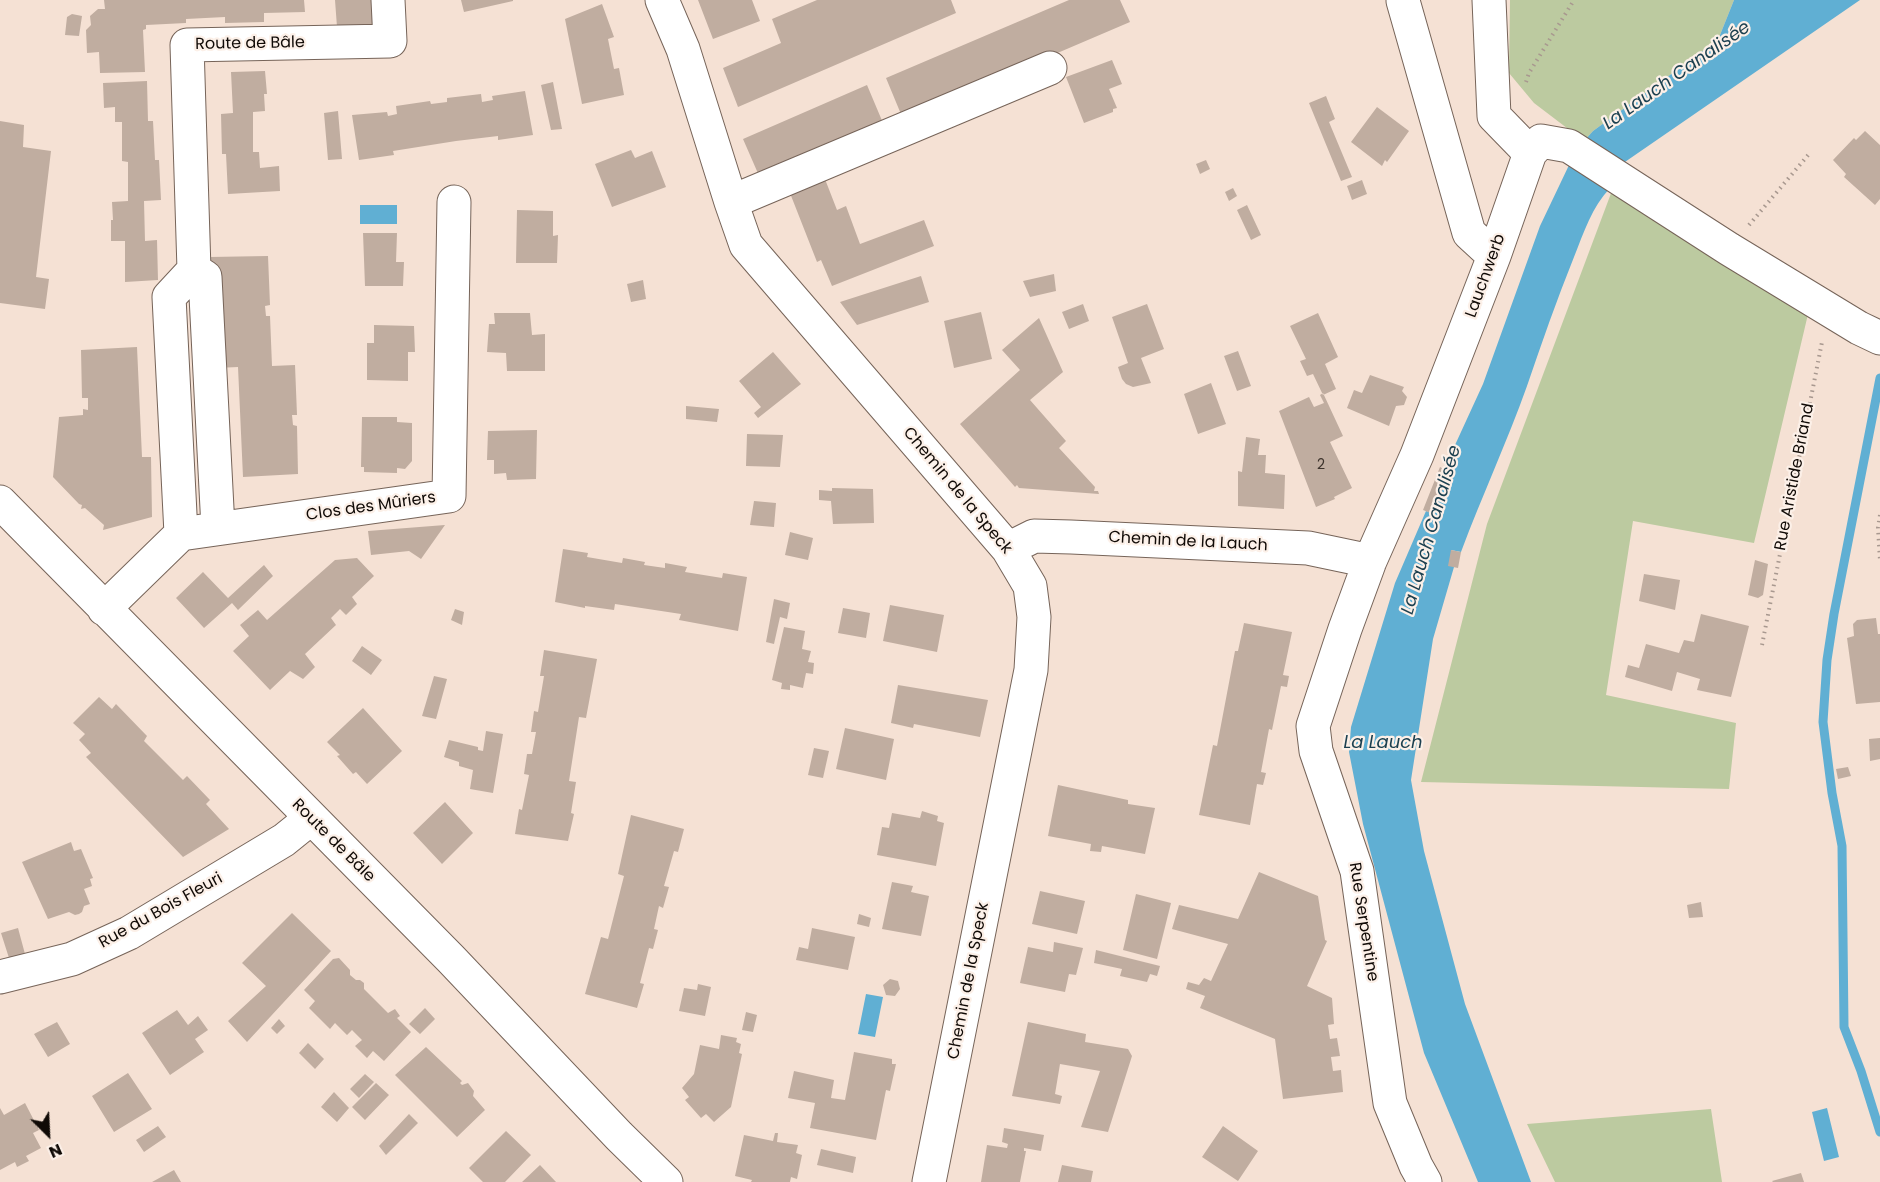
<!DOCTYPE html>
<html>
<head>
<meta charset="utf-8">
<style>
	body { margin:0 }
	#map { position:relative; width:1880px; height:1182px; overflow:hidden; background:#f5e1d4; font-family:Poppins,sans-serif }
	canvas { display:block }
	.north { position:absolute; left:18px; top:1104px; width:60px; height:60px; -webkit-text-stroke:4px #fcf0e8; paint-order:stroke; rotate:156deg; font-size:16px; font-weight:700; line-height:24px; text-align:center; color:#100a06 }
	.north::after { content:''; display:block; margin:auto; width:21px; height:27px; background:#100a06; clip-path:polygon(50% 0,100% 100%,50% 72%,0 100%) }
</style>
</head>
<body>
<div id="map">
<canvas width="1880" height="1182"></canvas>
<div class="north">N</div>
</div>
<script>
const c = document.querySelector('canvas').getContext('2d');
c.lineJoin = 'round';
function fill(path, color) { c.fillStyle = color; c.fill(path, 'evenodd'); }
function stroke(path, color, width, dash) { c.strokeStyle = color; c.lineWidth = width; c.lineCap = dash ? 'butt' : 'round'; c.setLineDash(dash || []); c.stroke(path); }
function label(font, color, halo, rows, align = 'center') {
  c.font = font + ' Poppins,sans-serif'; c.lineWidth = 4.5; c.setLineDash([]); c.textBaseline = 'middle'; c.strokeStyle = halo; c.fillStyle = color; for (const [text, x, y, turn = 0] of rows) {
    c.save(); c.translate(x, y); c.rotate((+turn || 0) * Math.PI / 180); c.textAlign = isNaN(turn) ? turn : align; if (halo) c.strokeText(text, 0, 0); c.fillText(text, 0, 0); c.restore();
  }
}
fill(new Path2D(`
	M1510,0H1734L1718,40L1593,131L1584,141L1534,103L1509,73Z
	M1622,164L1813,293L1754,543L1633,521L1606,695L1736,723L1729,789L1421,782L1487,524Z
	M1711,1109L1722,1182H1555L1527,1124Z`), '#bccaa0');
fill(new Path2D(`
	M1734,0H1860L1622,164L1584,141L1593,131L1718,40Z
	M1570,163L1610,188C1592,207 1584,232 1574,257C1557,299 1542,342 1527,386C1507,442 1482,496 1461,552L1451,550L1454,567L1433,639L1411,780L1424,851L1465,1004L1531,1182H1478L1424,1053L1363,824L1349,752L1351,727L1395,583L1426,511L1433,513L1449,473L1444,469L1483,384L1540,226Z
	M360,205H397V224H360Z
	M866,994L883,997L875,1037L858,1034Z
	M1827,1108L1839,1157L1824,1161L1812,1112Z`), '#60afd3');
stroke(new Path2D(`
	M1880,378L1834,614L1827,660L1823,722L1832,793L1842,846L1844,1027L1861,1071L1880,1132`), '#60afd3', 9);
fill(new Path2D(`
	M104,0H304L305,12L264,13V22L225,23V17L186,19V23L146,25V29L143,30L145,72L100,73L99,52L87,53L86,30L91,25L90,16L98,9H105Z
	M335,0H379L377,25L337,27Z
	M461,0H513V1L464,12Z
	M698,0H752L760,21L713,39Z
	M817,0H951L956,13L738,107L723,68L781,43L772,19Z
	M1069,0H1120L1130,22L903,119L886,78Z
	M602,4L614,37L608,39L614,69L619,68L624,95L582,104L565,19Z
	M72,14L82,16L79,36L65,35L67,17Z
	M1112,60L1122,84L1109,89L1117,108L1113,109V112L1084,123L1066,77Z
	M265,71L267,94H264L265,111L253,112V152H259L260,168L279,166L280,191L228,194L226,154H222L221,114L233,113L231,72Z
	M147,81L148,121H153L155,160H159L161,200L144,201L145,241L157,240L158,280L125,282V241H111V220H113L112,202L128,201V162L122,161V122H115V107L104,108L103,83Z
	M553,82L562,129L551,130L541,85Z
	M867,85L883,123L760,178L743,139Z
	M525,91L533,135L498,140V136L456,141L393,151L394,155L359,160L352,115L387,112L388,116L397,114L396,106L430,101L431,104L447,102V98L481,94L482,102L493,100L492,96Z
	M1326,96L1335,119L1329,122L1352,177L1341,181L1309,103Z
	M1377,107L1409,131L1387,162L1385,160L1382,166L1351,142Z
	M338,111L342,159L328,160L324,113Z
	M0,121L24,125L23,147L51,151L36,277L49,279L45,309L0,303Z
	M1865,131L1880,145V199L1875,205L1844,177L1846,174L1833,160L1854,138L1856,140Z
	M631,150L635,158L652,151L666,187L612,207L595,164Z
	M1206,160L1210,169L1200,174L1196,164Z
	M823,174L837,210L846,206L860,244L924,220L934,246L832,286L821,260L817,262L788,188Z
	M1362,180L1367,194L1352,200L1347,186Z
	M1233,188L1237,196L1229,201L1225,192Z
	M1247,205L1261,235L1251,240L1237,210Z
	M517,210L553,211V236L558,235L557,263H516Z
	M363,233H397L396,262H404L403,286H365Z
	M268,256L270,305L265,306L266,316H270L272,366L295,365L297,415H292L293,425L297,426L298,474L243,477L238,367L216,368L210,257Z
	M1054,274L1056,291L1030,297L1023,281Z
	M921,276L929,302L857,325L840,302Z
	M643,280L646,299L631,302L627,284Z
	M1083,304L1089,321L1069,329L1062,312Z
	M1147,304L1164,349L1141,358L1151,383L1133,387L1126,384L1122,379L1118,367L1128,363L1112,317Z
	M981,312L992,359L954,368L944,321Z
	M494,313H530L532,335L545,334V371H507L506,353L487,352L489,324H495Z
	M1318,313L1338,357L1325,364L1336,389L1323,395L1313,374L1307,376L1300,361L1306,359L1290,326Z
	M1039,318L1063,372L1030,400L1066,441L1059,448L1095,487L1094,491H1098L1099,494L1019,488L1017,485L1015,487L960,424L1020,370L1002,350Z
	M374,325L414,326L415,352H408V381L367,380V343H374Z
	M137,347L142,457H151L152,517L103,530L104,525L85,508L81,509L82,505L79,504L53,477L59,417L83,415V409L88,410V398H82L81,350Z
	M1238,351L1251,386L1237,391L1224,356Z
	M773,352L801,384L758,418L754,413L761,407L739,381Z
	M1370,375L1404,387L1402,391L1407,397L1404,405L1396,406L1389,426L1347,408L1354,390L1362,393Z
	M1211,383L1226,424L1198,434L1184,394Z
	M1323,393L1343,436L1330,442L1352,488L1334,497L1335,499L1316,507L1279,411L1309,397L1314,407L1324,403L1320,395Z
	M686,406L719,409L717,422L686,419Z
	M362,417H397V422L412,423V461L405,469L397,468V473L364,472V467H361Z
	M537,430L536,479L507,480L506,473L494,474V460H487L488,431Z
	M747,434L783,435L780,467L746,466Z
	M1246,437L1260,439L1258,455H1266L1265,473L1285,475L1284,509L1238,506V471L1242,472Z
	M1440,467L1449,472L1433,514L1423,510Z
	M832,488L873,489L874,523L833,524L831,501L819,500V490L832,491Z
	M754,501L776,503L774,527L750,525Z
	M445,525L421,559L409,551L371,555L368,531Z
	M790,532L813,538L808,560L785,555Z
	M563,549L588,553L587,557L622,563L623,558L645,562L644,565L665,568V563L687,567L685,572L722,578L723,573L747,577L738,631L679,620L681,614L615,604L614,610L585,606V608L555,602Z
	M1451,550L1461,552L1458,568L1448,566Z
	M357,558L374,576L352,597L357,604L346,615L340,609L331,618L336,625L305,654L315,667L303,679L290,671L270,690L233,651L249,636L240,625L258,610L267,620L335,560Z
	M1755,560L1768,564L1763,595L1758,598L1748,595Z
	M264,565L273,576L238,610L232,603L204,628L176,598L203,572L228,598Z
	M1644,574L1680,580L1675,610L1639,601Z
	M774,599L790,603L787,619L780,617L774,644L766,642Z
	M890,605L944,615L937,652L883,641Z
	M843,608L870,613L866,638L838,633Z
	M455,609L464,612L462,625L451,620Z
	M1701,614L1749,626L1731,697L1697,690L1700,679L1677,672L1672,691L1625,677L1628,665L1639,668L1646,644L1679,653L1684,640L1694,642Z
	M1876,618L1878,634H1880V702L1856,704L1847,638L1854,636L1853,624L1857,620Z
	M1244,623L1292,632L1283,675L1289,676L1287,687L1281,686L1272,730L1269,729L1261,772L1266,773L1263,785L1257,784L1250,825L1199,815L1213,745L1217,746L1235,651H1238Z
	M784,627L805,631L802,649L811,651L808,662L814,663L813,674L806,673L803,688L790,685V690L781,689L782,683L772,680Z
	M362,646L382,660L371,675L352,661Z
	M544,650L597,659L586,718L579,717L569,781L576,782L571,813L574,814L568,841L515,834L519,809L522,810L529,775L524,774L527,754H532L536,732H531L534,711L538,712L544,676H540Z
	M434,676L447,679L436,719L422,716Z
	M898,685L988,700L980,737L914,724L913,728L891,723Z
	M99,697L112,709L116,704L147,736L144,741L183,780L187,776L210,800L206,804L229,829L183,857L86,757L91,753L79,740L85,734L73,723Z
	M363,708L402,751L367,784L356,772L353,774L337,756L340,755L327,742Z
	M845,728L894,739L886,780L836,769Z
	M486,731L503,734L493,793L470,789L473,770L459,766V762L444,757L449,740L478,747V750L483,751Z
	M1880,738V759L1870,761L1869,739Z
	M814,748L829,751L823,778L808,775Z
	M1848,767L1851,776L1838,779L1836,769Z
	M1058,785L1128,800V804L1155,808L1145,854L1102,846L1101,852L1090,851L1091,844L1048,836Z
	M445,802L473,833L442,864L413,833Z
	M922,811L938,816L937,821L944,823L936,866L877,855L882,827L889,828L892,813L920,818Z
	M631,815L684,829L678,852L674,851L664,886L669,887L663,908L659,906L654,929L658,930L653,949L649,948L640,983L644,984L637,1008L585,994L601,937L608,939L624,876L618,874Z
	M71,842L74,851L81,849L93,878L90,879L92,886L84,889L90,904L84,906L82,912L79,914L75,915L69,912L48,919L22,862Z
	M1259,872L1318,896L1325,940L1327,941L1307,986L1332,998L1334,1024L1328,1025L1330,1039L1337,1038L1340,1056L1331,1057L1333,1071L1341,1070L1343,1092L1283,1099L1275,1039L1200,1008L1205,996L1186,989L1188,982L1199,985L1204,978L1211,981L1228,944L1172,929L1179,905L1238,919Z
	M892,882L913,886L911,892L929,896L921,936L882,929Z
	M1040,891L1085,901L1077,934L1032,924Z
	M1136,894L1171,903L1157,959L1123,950Z
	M1701,902L1703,917L1689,918L1687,905Z
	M292,913L331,951L247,1042L228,1021L266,986L242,963Z
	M859,914L871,918L869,927L857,924Z
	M18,928L25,954L9,958L1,933Z
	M812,928L855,937L848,970L796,960L799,947L808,949Z
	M1054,942L1083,948L1076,975L1069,974L1065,992L1020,983L1028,947L1053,952Z
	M1096,950L1160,966L1157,976L1150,974L1147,982L1120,976L1122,969L1094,963Z
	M339,958L350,970V975L356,980H360L364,983V989L388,1013L395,1009L400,1016L397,1018L411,1032L384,1061L373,1051L367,1058L355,1046L362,1040L352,1030L347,1035L335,1023L330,1029L309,1008L315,1001L304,990L333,959Z
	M890,979L898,981L900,989L895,996L886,995L883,985Z
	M698,984L711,987L705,1016L679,1011L684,988L697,990Z
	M425,1008L435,1019L420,1034L409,1024Z
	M177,1010L188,1025L198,1016L208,1030L195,1039L204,1052L170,1075L142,1033Z
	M746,1012L757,1015L753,1032L742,1030Z
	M279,1019L285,1026L277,1034L271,1028Z
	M57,1022L70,1044L48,1057L34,1034Z
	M1028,1022L1086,1034L1085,1042L1128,1049L1132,1056L1108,1132L1081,1127L1100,1071L1060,1064L1055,1094L1062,1096L1060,1104L1012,1096Z
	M721,1035L737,1038L736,1042L741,1044L739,1053L742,1054L731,1107L714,1122L706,1114L701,1118L685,1100L689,1097L682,1088L694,1074L700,1045L719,1049Z
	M308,1043L324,1059L315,1069L299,1053Z
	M426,1047L462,1081L460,1083L462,1085L468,1083L474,1091L473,1096L485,1110L457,1137L395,1075Z
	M854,1052L892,1059V1064H896L890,1091L886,1090L876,1140L810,1128L815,1103L788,1098L794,1071L834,1080L831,1098L845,1100Z
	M128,1073L152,1109L114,1132L92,1096Z
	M365,1074L374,1082L359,1098L350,1089Z
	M376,1083L389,1095L365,1120L352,1107Z
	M334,1092L349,1108L337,1122L321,1107Z
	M25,1103L39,1130L33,1133L41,1148L26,1156L29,1161L17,1167L15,1162L0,1170V1108L4,1115Z
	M409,1114L418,1123L386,1155L379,1146Z
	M158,1126L166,1137L144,1152L136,1140Z
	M1223,1126L1258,1151L1238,1181L1202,1157Z
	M1004,1128L1044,1135L1041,1151L1024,1148V1151H1026L1020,1182H981L987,1145L1007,1148L1008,1144L1002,1142Z
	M506,1131L531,1155L505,1182H483L469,1168Z
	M775,1133H778L777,1142L798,1145L796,1153L802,1155L797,1179L791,1177L790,1182H751L752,1180L735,1176L744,1135L773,1141Z
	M821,1149L856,1157L853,1173L817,1165Z
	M540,1165L556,1182H522Z
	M1062,1165L1093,1171L1091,1182H1058Z
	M174,1170L181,1182H152Z
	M1801,1173L1804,1182H1773L1772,1181Z`), '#c0ada0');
const minor = new Path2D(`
	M662,0L683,49L731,202L746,245L1008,549L1030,586L1034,617L1031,670L929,1182
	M1489,0L1494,116L1530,153
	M1403,1L1469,233L1494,256
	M731,202L1050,68
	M194,270L205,277L218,528
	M0,502L451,959L619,1136L666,1182
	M181,534L169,297L194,270L187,45L390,41L388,0
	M1008,549L1034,536L1071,537L1308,548L1370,561
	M104,609L181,534L449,496L454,202
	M0,977L72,959L129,933L284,840L310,819
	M1425,1182L1416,1166L1390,1103L1357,871L1316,751L1313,726L1345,629L1370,561L1417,455L1494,256L1530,153L1541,141L1569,146L1729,249L1859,328L1880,338`);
stroke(minor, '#766459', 35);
stroke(new Path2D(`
	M1526,82L1529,73L1574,0
	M1749,225L1809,154
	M1880,515L1878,528L1880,560
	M1762,645L1822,342`), '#a8988f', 4, [1.5, 4.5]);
stroke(minor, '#fff', 33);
label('14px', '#3c332c', null, [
	["2",1321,465]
]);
label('16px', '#100a06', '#fcf0e8', [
	["Route de Bâle",250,44,-1],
	["Lauchwerb",1486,276,-70],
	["Rue Aristide Briand",1795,477,-79],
	["Chemin de la Speck",957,491,50],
	["Clos des Mûriers",371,507,-8],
	["Chemin de la Lauch",1188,542,3],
	["Route de Bâle",333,841,45],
	["Rue du Bois Fleuri",161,911,-29],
	["Rue Serpentine",1363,922,81],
	["Chemin de la Speck",969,981,-79]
]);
label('italic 18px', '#1c4050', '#fcf0e8', [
	["La Lauch Canalisée",1677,76,-35],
	["La Lauch Canalisée",1432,530,-74],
	["La Lauch",1383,743]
]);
</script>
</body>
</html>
